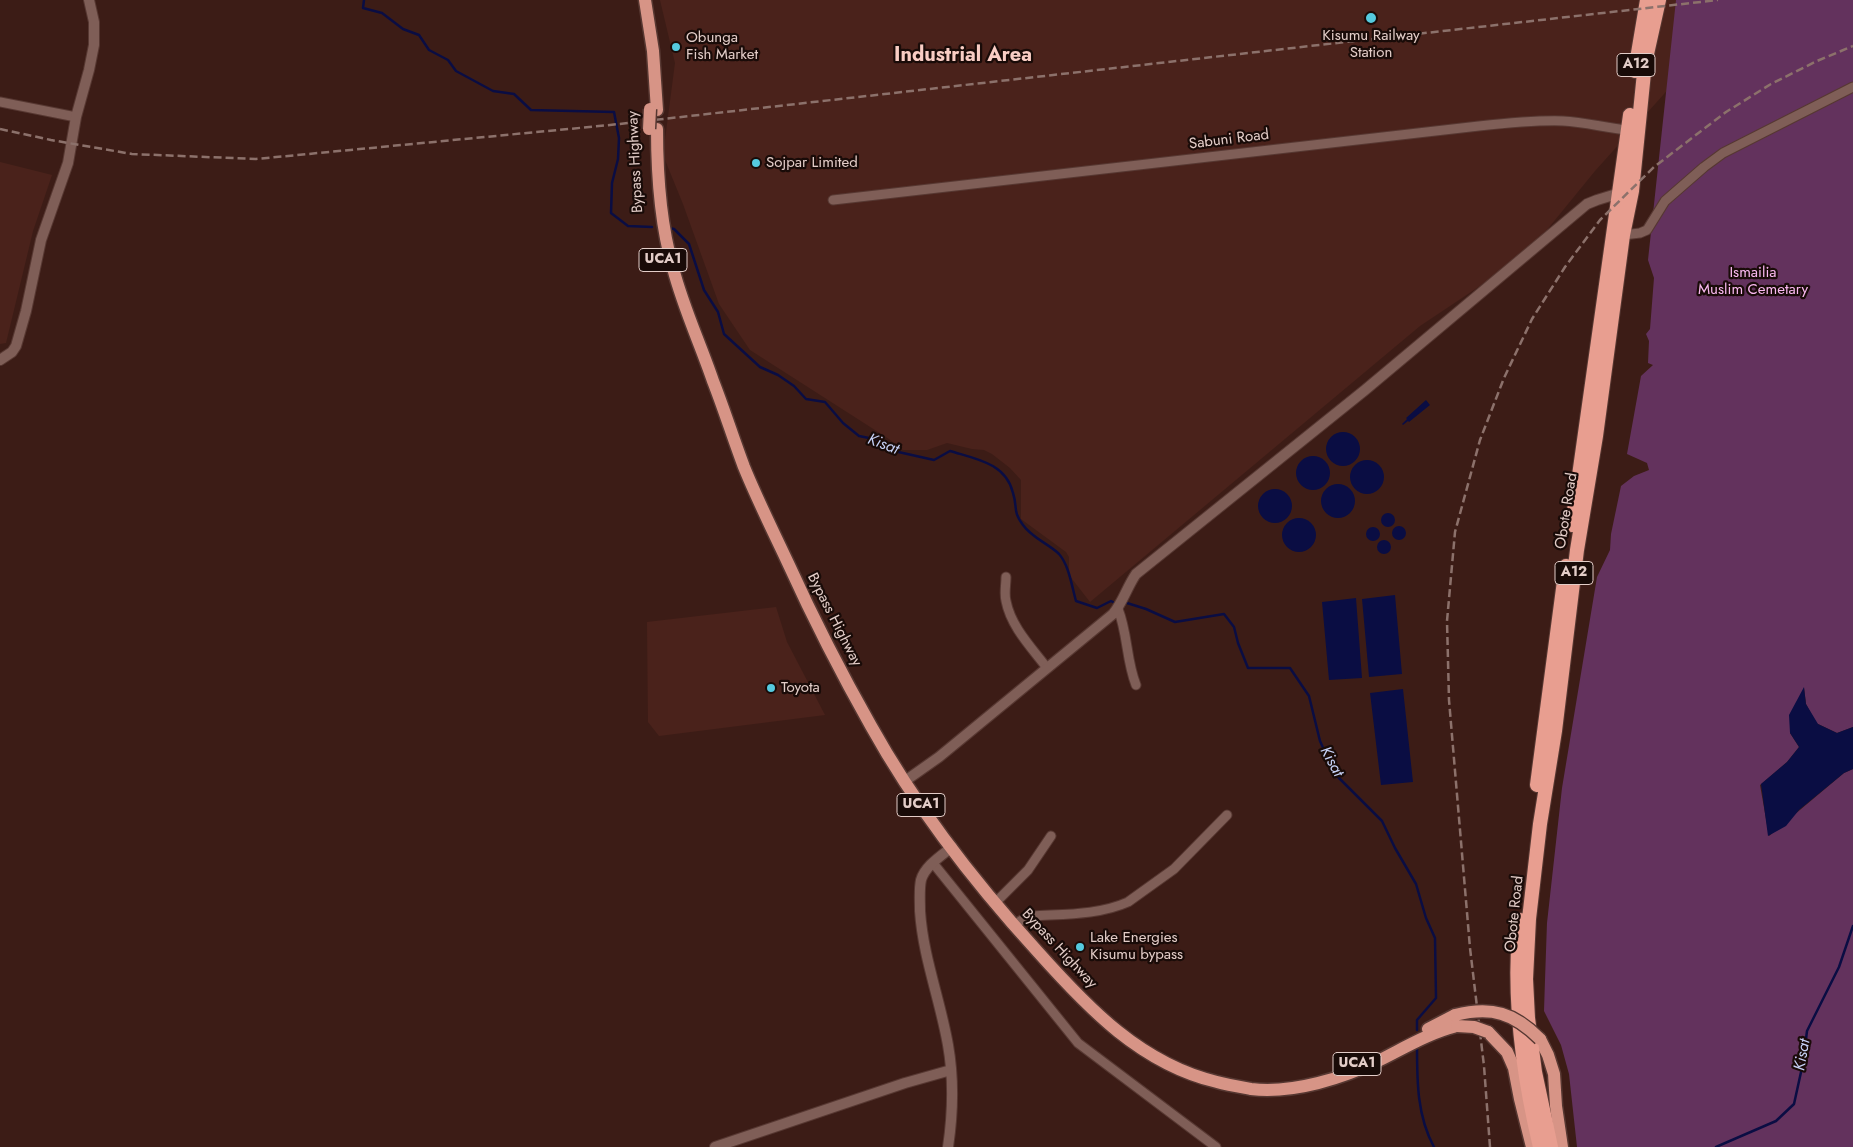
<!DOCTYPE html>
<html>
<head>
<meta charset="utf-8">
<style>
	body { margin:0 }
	canvas { display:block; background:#3c1c16 }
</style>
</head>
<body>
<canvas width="1853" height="1147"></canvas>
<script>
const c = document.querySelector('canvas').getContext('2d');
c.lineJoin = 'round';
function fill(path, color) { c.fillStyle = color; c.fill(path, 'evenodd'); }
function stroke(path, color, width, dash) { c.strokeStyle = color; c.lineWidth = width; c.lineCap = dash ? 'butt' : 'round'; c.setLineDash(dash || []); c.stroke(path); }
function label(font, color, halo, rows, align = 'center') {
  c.font = font + ' Jost,sans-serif'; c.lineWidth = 4.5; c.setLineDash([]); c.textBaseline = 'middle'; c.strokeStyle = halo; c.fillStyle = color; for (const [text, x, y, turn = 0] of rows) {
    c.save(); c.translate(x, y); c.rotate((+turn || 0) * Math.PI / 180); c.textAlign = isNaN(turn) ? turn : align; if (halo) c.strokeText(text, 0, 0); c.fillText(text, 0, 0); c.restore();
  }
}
fill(new Path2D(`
	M660,0H1853V15L1681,75L1595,171L1546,231L1498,274L1420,326L1090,602L1069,575V557L1066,552L1021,519V480L1010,468L992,454L984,450L972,449L947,443L927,450H903L889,439L750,350L719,304L683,204L663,155L675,63Z
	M0,162L52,175L33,231L6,343L0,344Z
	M776,607L787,642L825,715L659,736L648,722L647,622Z`), '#4a221b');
fill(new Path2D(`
	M1676,0H1853V727L1837,733L1816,723L1806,704L1804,688L1790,733L1799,747L1787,762L1760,785L1769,836L1844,773L1853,769V1147H1577L1569,1074L1561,1045L1544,1011L1545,980L1547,923L1562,788L1597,577L1610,550L1611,534L1621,486L1634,476L1649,470L1647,463L1627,454L1641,376L1653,365L1648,363L1649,341L1646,334L1650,329L1654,278L1648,260Z`), '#63325d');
fill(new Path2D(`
	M1426,400L1430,405L1409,422L1408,421L1403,425L1402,424L1407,419L1406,418Z
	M1326 449a17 17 0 1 1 34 0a17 17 0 1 1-34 0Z
	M1296 473a17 17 0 1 1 34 0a17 17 0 1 1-34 0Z
	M1350 477a17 17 0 1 1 34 0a17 17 0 1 1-34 0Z
	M1321 501a17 17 0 1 1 34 0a17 17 0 1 1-34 0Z
	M1258 506a17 17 0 1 1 34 0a17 17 0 1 1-34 0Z
	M1381 520a7 7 0 1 1 14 0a7 7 0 1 1-14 0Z
	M1282 535a17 17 0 1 1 34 0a17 17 0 1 1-34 0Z
	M1392 533a7 7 0 1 1 14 0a7 7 0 1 1-14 0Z
	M1366 534a7 7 0 1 1 14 0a7 7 0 1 1-14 0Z
	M1377 547a7 7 0 1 1 14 0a7 7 0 1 1-14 0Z
	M1395,595L1402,674L1369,677L1362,599Z
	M1356,598L1362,678L1329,680L1322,602Z
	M1804,687L1806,704L1818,724L1837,733L1853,727V769L1844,773L1799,810L1786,826L1768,836L1761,784L1787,762L1799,747L1790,733L1789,715Z
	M1403,689L1413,782L1381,785L1370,693Z`), '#0a0d43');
stroke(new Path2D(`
	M364,0L363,8L382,13L403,29L419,35L429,50L448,60L456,71L493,91L514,94L531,110L614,112L619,138L618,159L612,183L611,213L628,226L652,227
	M669,228L674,229L689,244L704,290L718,312L724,334L760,367L778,375L794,386L806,399L825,402L843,423L859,436L879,440L894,451L934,460L950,451C976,459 1006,463 1013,493C1018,508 1012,510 1023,525C1032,538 1049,544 1059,554C1069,565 1072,587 1076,601L1097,608L1111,601L1113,602
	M1127,603L1146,609L1175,622L1224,614L1234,627L1238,643L1248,668H1290L1309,696L1320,741L1335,774L1382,821L1395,848L1416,884L1426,918L1435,938L1436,998L1417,1020V1030
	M1417,1046C1417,1081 1417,1116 1434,1147
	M1716,1147L1776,1121L1794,1104L1803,1063L1807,1031L1839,967L1853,926`), '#0a0d43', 2.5);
const minor = new Path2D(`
	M0,102L76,117
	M833,200L1479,126C1507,123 1535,120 1563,121C1585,122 1606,128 1628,130
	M1623,235L1640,233L1647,230L1665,201L1704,167L1723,153L1853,87
	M1006,577C1006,585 1004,594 1006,601C1011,627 1032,648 1047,668
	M1118,609C1128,634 1126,660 1136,685
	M933,863L1078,1043L1216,1147
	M995,903L1028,870L1051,836
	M1014,925L1025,918L1033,916C1064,914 1099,915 1128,902L1174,869L1227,815`);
const tertiary = new Path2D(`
	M0,360L12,352L16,346L26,311L41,240L68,163L76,117L89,70L94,45V22L89,0
	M905,781L939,757L1113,614C1123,602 1127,587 1136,574L1365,390L1587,204L1597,200L1623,192
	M715,1147L905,1083L951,1070
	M948,1147C953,1113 954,1079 948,1045C940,999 923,957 920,911C920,901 919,889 921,880C925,866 941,856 952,847`);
const primary = new Path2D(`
	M645,0L653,51L657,110
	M657,129C657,175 660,223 673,268C683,307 700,343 713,381C724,409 733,438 744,467C757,499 773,531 788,563C813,618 841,673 871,726C916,807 975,883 1038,952C1088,1008 1141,1064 1217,1082C1228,1085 1240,1087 1251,1089C1293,1094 1344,1078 1380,1060C1406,1047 1429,1033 1457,1026
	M1428,1029L1455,1015
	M1488,1032L1507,1052L1514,1068L1520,1099L1532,1147
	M1540,1039L1548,1055L1554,1074L1556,1106L1562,1147`);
const trunk = new Path2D(`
	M1635,71L1647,0
	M1572,525L1630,115
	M1537,785L1566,566
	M1520,920C1512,997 1522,1072 1540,1147
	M1551,1147L1535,1072L1528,1018L1526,979L1529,919L1540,824L1555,731L1577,550L1596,436L1623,235L1632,191L1645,63L1659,0`);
stroke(minor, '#573832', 11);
stroke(tertiary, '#573832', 12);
stroke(primary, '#573832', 15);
stroke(trunk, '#573832', 16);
stroke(minor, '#7f5e57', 9);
stroke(tertiary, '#7f5e57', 10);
stroke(primary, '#d79486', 12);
stroke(trunk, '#e89e90', 14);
stroke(new Path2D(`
	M0,129L51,140L132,154L256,159L610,125L1718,0
	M1490,1147L1484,1066L1470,948L1449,700L1447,621L1455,532L1480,440L1504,378L1532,319L1565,267L1600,220L1654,167L1726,112L1771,84L1817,61L1853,46`), '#8c716b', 2.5, [8, 4]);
const primaryBridge = new Path2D(`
	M649,129L650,109
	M1455,1015C1492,1006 1514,1013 1540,1039
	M1457,1026L1474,1027L1488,1032`);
stroke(primaryBridge, '#573832', 15, []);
stroke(primaryBridge, '#d79486', 12);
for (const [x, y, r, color] of [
	[1371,18,6,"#55cadf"],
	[676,47,5,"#55cadf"],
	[756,163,5,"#55cadf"],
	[771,688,5,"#55cadf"],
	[1080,947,5,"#55cadf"]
]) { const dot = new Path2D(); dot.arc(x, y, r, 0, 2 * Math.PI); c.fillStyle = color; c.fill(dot); stroke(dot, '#190b08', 2); }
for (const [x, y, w] of [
	[1636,65,38],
	[663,260,48],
	[1574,573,38],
	[921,805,48],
	[1357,1064,48]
]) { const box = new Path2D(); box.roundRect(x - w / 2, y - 11.5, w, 23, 4); c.fillStyle = '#190b08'; c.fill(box); stroke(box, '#e3cdc8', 1); }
label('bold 14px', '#e3cdc8', null, [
	["A12",1636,65],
	["UCA1",663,260],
	["A12",1574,573],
	["UCA1",921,805],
	["UCA1",1357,1064]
]);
label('15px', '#e3cdc8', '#190b08', [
	["Kisumu Railway",1371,36,"center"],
	["Station",1371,53,"center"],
	["Obunga",686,38],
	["Fish Market",686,55],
	["Sojpar Limited",766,163],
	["Toyota",781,688],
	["Lake Energies",1090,938],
	["Kisumu bypass",1090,955]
], 'left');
label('15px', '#e3cdc8', '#190b08', [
	["Sabuni Road",1229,140,-7],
	["Bypass Highway",636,162,-93],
	["Obote Road",1567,511,-81],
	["Bypass Highway",834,620,63],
	["Obote Road",1515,914,-84],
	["Bypass Highway",1059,949,47]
]);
label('15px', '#fbb9f1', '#190b08', [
	["Ismailia",1753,273],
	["Muslim Cemetary",1753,290]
]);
label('italic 16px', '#c6d1f5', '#190b08', [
	["Kisat",883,445,21],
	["Kisat",1331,762,61],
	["Kisat",1803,1055,-80]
]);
label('bold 20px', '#f9cdc4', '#190b08', [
	["Industrial Area",963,56]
]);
</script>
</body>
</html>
